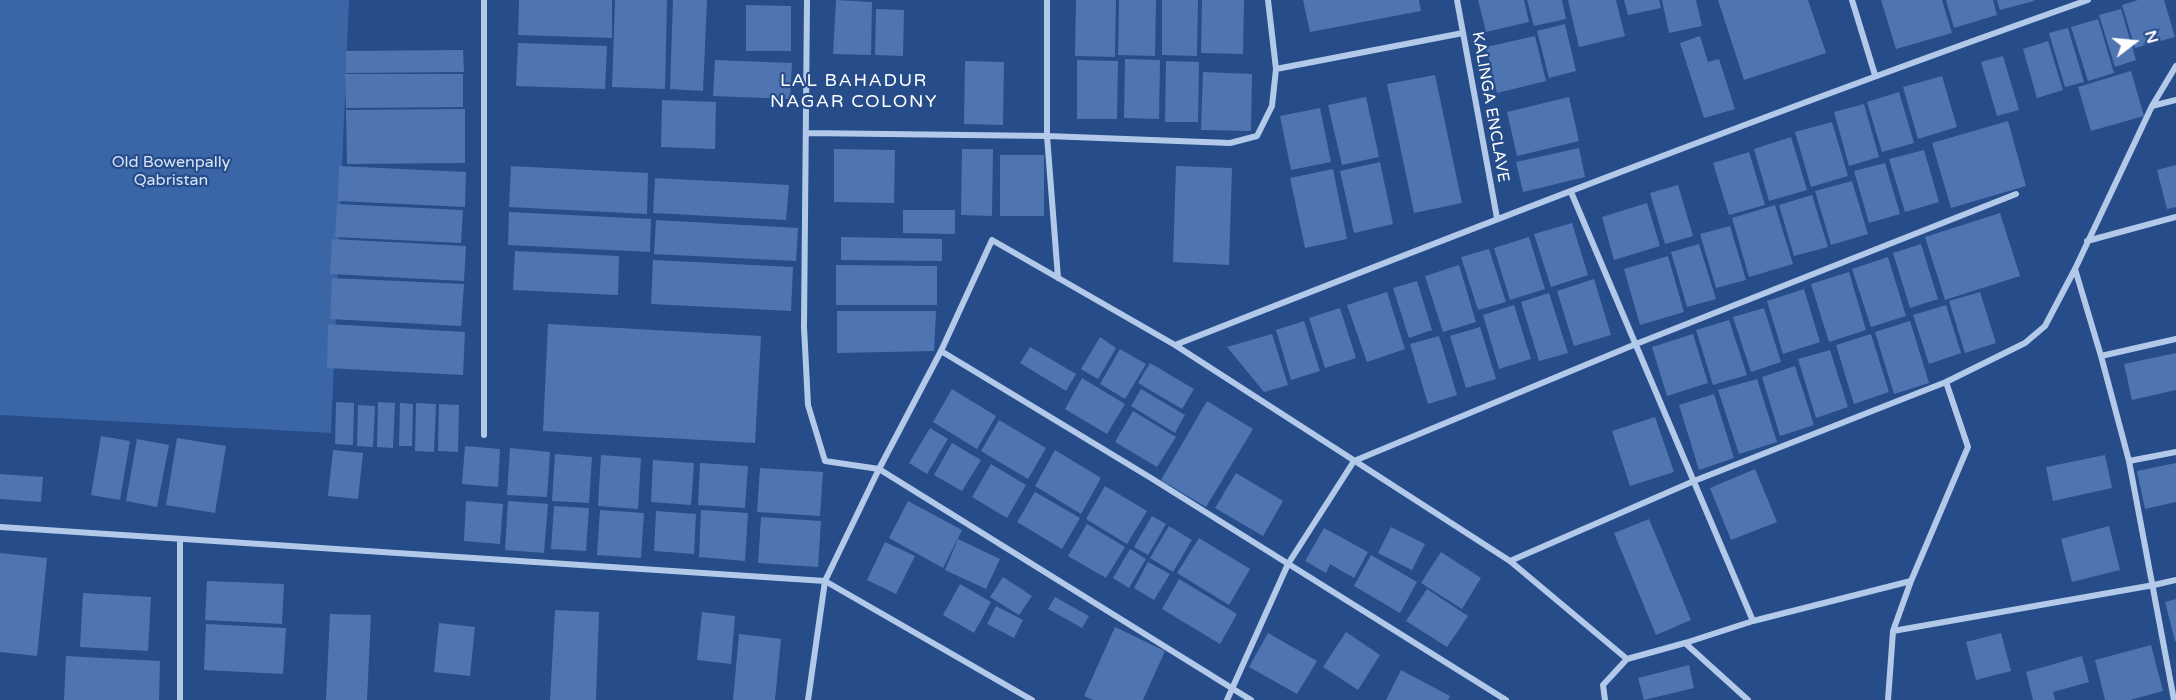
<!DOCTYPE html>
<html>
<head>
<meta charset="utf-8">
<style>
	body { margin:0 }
	#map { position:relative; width:2176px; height:700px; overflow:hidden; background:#264c89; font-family:"Varela Round",sans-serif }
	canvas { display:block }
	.north { position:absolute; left:2104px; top:12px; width:60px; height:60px; -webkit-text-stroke:4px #264c89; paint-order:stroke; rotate:74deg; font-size:16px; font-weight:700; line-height:24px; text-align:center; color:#fff }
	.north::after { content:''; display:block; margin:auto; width:21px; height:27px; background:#fff; clip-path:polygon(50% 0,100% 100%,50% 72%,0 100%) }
</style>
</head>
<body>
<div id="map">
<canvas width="2176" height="700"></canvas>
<div class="north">N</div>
</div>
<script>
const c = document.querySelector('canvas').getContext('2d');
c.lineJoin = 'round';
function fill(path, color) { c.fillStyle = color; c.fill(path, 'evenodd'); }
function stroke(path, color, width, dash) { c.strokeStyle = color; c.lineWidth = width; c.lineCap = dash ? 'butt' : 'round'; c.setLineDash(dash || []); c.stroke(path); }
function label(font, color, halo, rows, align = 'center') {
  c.font = font + ' "Varela Round",sans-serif'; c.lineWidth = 4.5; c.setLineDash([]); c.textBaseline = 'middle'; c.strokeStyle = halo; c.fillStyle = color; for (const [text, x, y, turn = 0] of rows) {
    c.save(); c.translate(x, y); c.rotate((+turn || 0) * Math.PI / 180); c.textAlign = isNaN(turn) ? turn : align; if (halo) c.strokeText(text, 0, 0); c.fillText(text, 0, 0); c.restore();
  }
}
fill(new Path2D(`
	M0,0H349L331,433L0,415Z`), '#3a65a6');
fill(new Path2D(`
	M519,0H612V38L518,35Z
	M615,0H667L665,89L612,87Z
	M673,0H707L703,91L670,89Z
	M836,0L872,2L871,55L833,54Z
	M1076,0H1116L1115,57L1075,56Z
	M1119,0H1156L1155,56L1118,55Z
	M1162,0H1198L1197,56L1162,55Z
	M1202,0H1244L1243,54L1201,53Z
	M1303,0H1419L1421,11L1310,32Z
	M1478,0H1524L1529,22L1486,32Z
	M1527,0H1562L1566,19L1534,26Z
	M1568,0H1616L1625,36L1579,47Z
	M1624,0H1659L1661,8L1628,15Z
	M1662,0H1696L1702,26L1669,33Z
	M1718,0H1808L1826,53L1744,80Z
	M1881,0H1942L1952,33L1896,49Z
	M1946,0H1993L1997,15L1954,28Z
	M1997,0H2034V1L2000,10Z
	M2138,0H2164L2175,37L2135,48L2122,5Z
	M746,5L791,6V51H746Z
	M876,9L904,10L903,56L875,55Z
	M2121,9L2136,60L2115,67L2099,15Z
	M2098,19L2114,73L2088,81L2071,27Z
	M1565,24L1576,71L1549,78L1537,31Z
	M2068,28L2084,82L2065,87L2049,33Z
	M1535,36L1546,81L1497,93L1486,47Z
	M1700,36L1708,62L1719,59L1735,109L1704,118L1680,43Z
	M2048,41L2063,90L2037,98L2023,49Z
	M518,43L607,46L605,89L516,86Z
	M463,50L464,72L346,73V51Z
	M2003,56L2019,110L1997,116L1981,62Z
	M1125,59L1160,60L1159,119L1124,118Z
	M715,60L792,63L790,99L713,96Z
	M1077,60L1118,61L1117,119H1077Z
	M965,61L1004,62L1003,125L964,124Z
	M1166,61L1199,62L1198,122H1165Z
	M2131,71L2144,116L2091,131L2078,87Z
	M1203,72L1252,74L1251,131L1201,130Z
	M345,74H463V107L346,108Z
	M1435,75L1462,203L1414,213L1387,84Z
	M1942,76L1957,127L1918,139L1903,87Z
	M1899,92L1914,143L1882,152L1867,102Z
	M1366,97L1379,157L1342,165L1328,105Z
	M1569,97L1579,141L1517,156L1507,112Z
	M662,100L716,102L715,149L661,147Z
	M1864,104L1879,157L1849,166L1834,112Z
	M1320,108L1331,162L1291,170L1280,116Z
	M465,109V163L347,164L346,110Z
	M2008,121L2026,186L1951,208L1932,143Z
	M1832,122L1848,176L1811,187L1795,132Z
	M1791,137L1807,190L1769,201L1754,149Z
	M1579,148L1585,177L1523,192L1516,162Z
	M834,149L895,150L894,203L834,202Z
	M962,149H993L992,216L961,215Z
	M1924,150L1939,202L1905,212L1889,159Z
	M1749,152L1765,205L1729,215L1713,163Z
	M1000,155H1044V216H1000Z
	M1380,162L1393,224L1354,233L1340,171Z
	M1885,163L1900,214L1869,223L1854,171Z
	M2176,165V207L2167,209L2157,170Z
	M339,166L466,172L465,207L338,201Z
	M511,166L648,173L647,214L509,207Z
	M1176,166L1232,168L1229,265L1173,262Z
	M1333,169L1347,239L1305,248L1290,178Z
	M655,178L789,185L786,220L653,213Z
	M1852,181L1868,234L1831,245L1815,191Z
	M1678,185L1693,236L1665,244L1650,193Z
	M1812,195L1828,247L1794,256L1779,205Z
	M1647,203L1660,246L1614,260L1602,217Z
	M337,204L463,210L461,243L335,237Z
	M1775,205L1793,264L1749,277L1732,218Z
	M903,210H955V234L903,233Z
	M509,212L651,219L650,252L508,245Z
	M2000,213L2020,276L1945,300L1925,237Z
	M656,220L798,228L796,261L654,254Z
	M1572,223L1588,275L1551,287L1534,234Z
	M1730,226L1746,280L1716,288L1700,234Z
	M841,237L942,239V261L841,260Z
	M1529,237L1545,289L1510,300L1494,248Z
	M332,239L466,246L464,281L330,274Z
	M1699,244L1716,299L1687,307L1671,252Z
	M1921,244L1938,299L1910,308L1893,253Z
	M1489,249L1506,302L1478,310L1461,257Z
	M515,251L619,256L618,295L513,290Z
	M1668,256L1684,312L1640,325L1624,269Z
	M1888,257L1906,316L1871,327L1852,269Z
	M653,260L793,267L791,311L651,304Z
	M836,265L937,266V305H836Z
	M1459,265L1476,322L1443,332L1425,276Z
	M1849,272L1866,330L1829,342L1811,284Z
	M332,278L464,284L461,326L330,319Z
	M1594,279L1611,335L1574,346L1557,291Z
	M1417,281L1432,330L1409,338L1393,288Z
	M1804,289L1820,342L1783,354L1767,301Z
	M1387,292L1405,349L1367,362L1347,305Z
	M1980,292L1996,343L1965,353L1949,301Z
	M1549,293L1568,353L1539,361L1521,302Z
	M1514,305L1531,359L1499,369L1483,315Z
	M1946,305L1961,353L1929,364L1913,315Z
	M1340,308L1356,358L1325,368L1309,318Z
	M1764,308L1781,362L1751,372L1733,317Z
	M837,311H936L934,351L837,353Z
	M1729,320L1747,375L1713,385L1696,330Z
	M1304,321L1320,371L1291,380L1276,330Z
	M1910,321L1929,383L1894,394L1875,332Z
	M328,324L465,332L463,375L327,368Z
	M548,324L761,336L755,443L543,431Z
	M1480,327L1496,379L1466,388L1450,336Z
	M1272,334L1288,385L1264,392L1227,347Z
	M1693,334L1708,383L1667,396L1652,347Z
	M1871,334L1889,392L1854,404L1836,345Z
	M1439,336L1457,395L1428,404L1410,344Z
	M1100,337L1116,348L1098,379L1081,369Z
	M1030,347L1076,374L1066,391L1020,363Z
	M1120,349L1146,364L1125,399L1100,384Z
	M1830,350L1848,407L1816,418L1798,359Z
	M2176,353V390L2132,400L2124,364Z
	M1150,363L1194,389L1182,409L1138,383Z
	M1795,366L1814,425L1780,436L1762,377Z
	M1082,378L1125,404L1107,434L1065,409Z
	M1757,379L1777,442L1739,454L1718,390Z
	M952,389L996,416L977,449L933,422Z
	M1141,389L1185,415L1175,433L1131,406Z
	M1714,394L1734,458L1699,470L1679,405Z
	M1207,401L1253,429L1206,507L1161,480Z
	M336,402L354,403L353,445L335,444Z
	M378,402L395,403L393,448L377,447Z
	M400,403L413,404L412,446H399Z
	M416,403L436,404L434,452L415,451Z
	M439,404L459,405L458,452L438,451Z
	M358,405L375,406L373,447L357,446Z
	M1133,411L1176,437L1157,467L1115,442Z
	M1655,417L1674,472L1630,486L1612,431Z
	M999,420L1046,448L1028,479L981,451Z
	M930,428L948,439L927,474L909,463Z
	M101,436L130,441L120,500L91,495Z
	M177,438L226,446L215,513L166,505Z
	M137,439L169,445L157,507L126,501Z
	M952,443L981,460L962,491L934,475Z
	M465,446L500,449L498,487L462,484Z
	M510,448L550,452L547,497L507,495Z
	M333,450L363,453L358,499L328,496Z
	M1055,450L1101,478L1081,514L1035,486Z
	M555,454L592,457L589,503L552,501Z
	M601,455L641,458L638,509L598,506Z
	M2105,455L2112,488L2053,501L2046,467Z
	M653,460L694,463L691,505L651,502Z
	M700,463L748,466L745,508L698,505Z
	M2176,463V502L2145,509L2137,471Z
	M991,464L1026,485L1007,518L972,497Z
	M760,468L823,472L820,516L757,512Z
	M1755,469L1777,522L1731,540L1710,488Z
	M1236,473L1283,501L1263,536L1215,508Z
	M0,474L43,477L41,502L0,499Z
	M1105,486L1147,511L1127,544L1086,519Z
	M1035,492L1080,518L1062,549L1017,522Z
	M466,501L503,504L500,544L464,541Z
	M508,501L548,504L544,553L505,550Z
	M908,501L962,530L943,568L889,538Z
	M554,506L589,508L586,551L551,549Z
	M600,510L644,513L641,558L597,555Z
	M701,510L748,513L745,561L699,557Z
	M656,511L696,514L694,554L654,551Z
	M1152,516L1166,524L1148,555L1134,547Z
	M761,517L821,521L818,567L758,563Z
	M1649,519L1691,620L1656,635L1614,533Z
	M1087,524L1125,547L1106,578L1068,556Z
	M1169,526L1192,540L1173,572L1150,558Z
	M2109,526L2120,570L2072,582L2061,539Z
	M1391,527L1425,544L1412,570L1378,553Z
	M1324,528L1368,552L1354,578L1330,564L1326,573L1305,561Z
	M1199,538L1250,569L1229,605L1177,573Z
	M958,539L1000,559L986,589L945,570Z
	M885,542L915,556L896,594L867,580Z
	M1130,549L1146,559L1129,588L1113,578Z
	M1441,552L1481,578L1462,609L1421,583Z
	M0,553L47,558L37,656L0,652Z
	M1371,555L1417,582L1400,613L1354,586Z
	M1148,562L1170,574L1154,600L1134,588Z
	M1003,577L1032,596L1019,615L990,597Z
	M1179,579L1237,614L1220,644L1162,609Z
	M207,581L284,584L282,624L205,620Z
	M960,584L991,602L974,633L943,615Z
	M1427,589L1468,616L1447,647L1406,621Z
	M83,593L151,597L148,651L80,647Z
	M1055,597L1089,616L1082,628L1048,609Z
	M2176,599V641H2175L2165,602Z
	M996,606L1023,620L1014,638L987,624Z
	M555,610L599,612L596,700H550Z
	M702,612L735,616L731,664L697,660Z
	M330,614L371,615L367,700H326Z
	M439,623L475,627L470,676L434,672Z
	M206,624L286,628L283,674L204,670Z
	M1115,627L1165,651L1143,700H1093L1084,696Z
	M1346,632L1380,655L1358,690L1323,667Z
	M1268,633L1317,661L1297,694L1249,667Z
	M2001,633L2011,671L1976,680L1966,642Z
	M739,634L781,639L775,700H733Z
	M2151,645L2163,691L2130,700H2105L2095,660Z
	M66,656L160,661L159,700H64Z
	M2082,656L2089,682L2053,692L2055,700H2033L2026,672Z
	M1689,665L1694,688L1644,700L1638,678Z
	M1401,670L1450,696L1448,700H1386Z`), '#4e75b1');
stroke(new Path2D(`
	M807,0L804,327L808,405L825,461L879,469L1251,700
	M1047,0V136L1058,278
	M1457,0L1497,218
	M1852,0L1875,75
	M1276,69L1463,33
	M2152,106L2176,100
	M806,133L1047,136L1230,143L1257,136L1272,106L1276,69L1268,0
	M1571,192L1753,621
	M2087,241L2176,217
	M2075,269L2101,356L2129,461L2174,700
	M1175,345C1478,226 1781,108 2088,0
	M941,351L1151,478L1506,700
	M2101,356L2176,339
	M484,435V0
	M2129,461L2176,452
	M0,527L825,581L1032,700
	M180,539V700
	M1510,561L1694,481L1946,382
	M1893,631L2154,585L2176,580
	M1685,643L1748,700
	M808,700L825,581L879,469L941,351L992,240L1175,345L1510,561L1627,659L1685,643L1753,621L1911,581
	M1227,700L1288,564L1354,461L1636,344L2016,194
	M1605,700L1603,685L1627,659
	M1888,700L1893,631L1911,581L1968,447L1946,382L2025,343L2045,326L2075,269L2152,106L2176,66`), '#b3c9e9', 6);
label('16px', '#fff', '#264c89', [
	["KALINGA ENCLAVE",1490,107,80]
]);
label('16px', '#d7e4f7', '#264c89', [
	["Old Bowenpally",171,163],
	["Qabristan",171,181]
]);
c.letterSpacing = '1.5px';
label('18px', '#fff', '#264c89', [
	["LAL BAHADUR",854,81],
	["NAGAR COLONY",854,102]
]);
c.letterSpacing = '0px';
</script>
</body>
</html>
